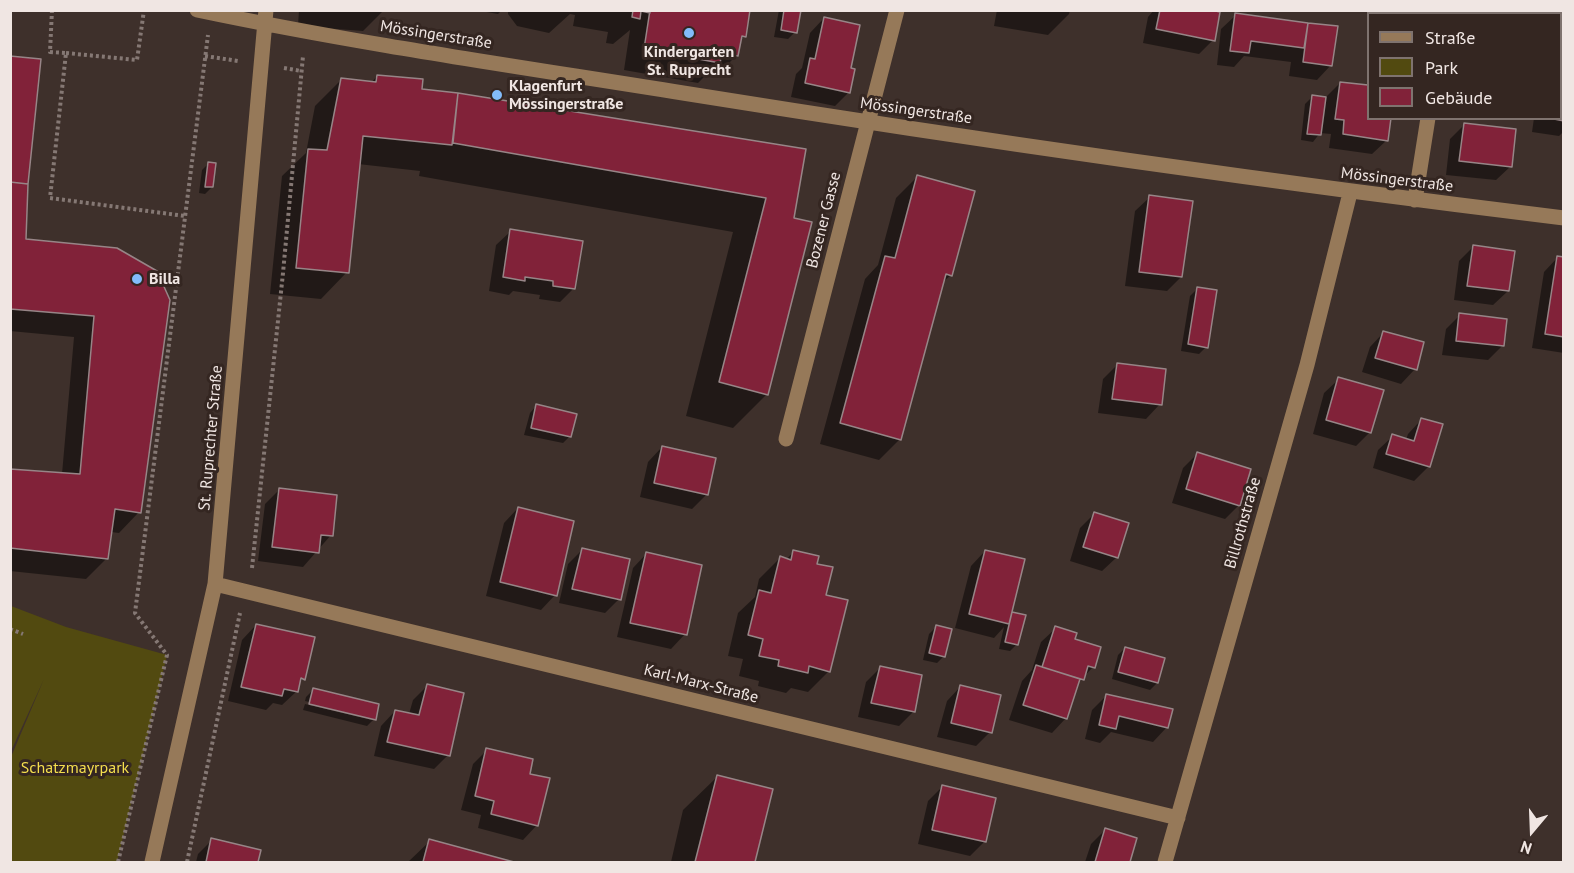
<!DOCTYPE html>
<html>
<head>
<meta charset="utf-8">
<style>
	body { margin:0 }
	#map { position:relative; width:1574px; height:873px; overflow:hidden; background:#3e302b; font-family:"PT Sans",sans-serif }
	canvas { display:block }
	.frame { position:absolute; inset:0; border:12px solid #f0e6e3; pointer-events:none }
	.legend { position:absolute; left:1367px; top:12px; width:195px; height:108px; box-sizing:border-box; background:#342621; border:2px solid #7f736f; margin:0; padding:8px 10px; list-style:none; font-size:18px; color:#f0e6e3 }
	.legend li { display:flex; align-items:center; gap:12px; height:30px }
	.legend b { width:30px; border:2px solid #7f736f }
	.north { position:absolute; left:1502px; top:801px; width:60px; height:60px; -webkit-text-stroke:4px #342621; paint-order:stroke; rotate:199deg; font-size:16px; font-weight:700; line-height:24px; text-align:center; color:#f0e6e3 }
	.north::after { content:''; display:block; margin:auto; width:21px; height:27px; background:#f0e6e3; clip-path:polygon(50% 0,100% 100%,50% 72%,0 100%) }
</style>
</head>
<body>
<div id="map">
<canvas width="1574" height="873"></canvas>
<div class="frame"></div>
<ul class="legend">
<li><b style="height:8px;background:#967959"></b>Straße</li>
<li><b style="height:16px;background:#524a10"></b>Park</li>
<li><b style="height:16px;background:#812239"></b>Gebäude</li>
</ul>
<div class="north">N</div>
</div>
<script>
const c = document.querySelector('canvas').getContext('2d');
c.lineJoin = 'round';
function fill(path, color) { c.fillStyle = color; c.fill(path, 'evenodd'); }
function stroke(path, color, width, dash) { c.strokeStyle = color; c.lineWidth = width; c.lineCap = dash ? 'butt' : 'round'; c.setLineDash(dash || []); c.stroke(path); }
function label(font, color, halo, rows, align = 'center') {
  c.font = font + ' "PT Sans",sans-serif'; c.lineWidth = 6; c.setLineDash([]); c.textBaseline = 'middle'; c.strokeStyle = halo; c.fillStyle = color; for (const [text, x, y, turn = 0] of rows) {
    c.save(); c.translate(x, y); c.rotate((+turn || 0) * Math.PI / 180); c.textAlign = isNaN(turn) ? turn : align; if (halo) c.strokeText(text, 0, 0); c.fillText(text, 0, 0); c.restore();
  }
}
fill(new Path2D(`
	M11,606L66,627L167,655L117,862H11V757L44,679L11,751Z`), '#524a10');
fill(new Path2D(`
	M299,10H384L363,31L298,26Z
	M475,10H502L498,14Z
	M508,10H748L744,36L740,41L737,55L716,76L706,75L698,83L624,70L630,30L613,44L606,43L608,32L573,26L575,15L570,14L549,33L517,26L508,14Z
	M779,10H799L795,32L788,39L774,37Z
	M997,10H1070L1069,14L1048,35L994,26Z
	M1154,10H1203L1213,40L1199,54L1143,43L1148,17Z
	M1236,15L1336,28L1331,65L1317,80L1289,76L1291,62L1244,56L1234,67L1217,65L1221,29Z
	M824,18L849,92L835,106L791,97L796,74L802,68L810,33Z
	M10,57L27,184L24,241L117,249L139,512L119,533L111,532L107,558L86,579L10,571V470L62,474L74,337L10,331Z
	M1564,72V131L1559,136L1532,132L1534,118H1560Z
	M377,76L421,91L457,94L804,150L767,394L733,428L686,416L733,232L419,176L420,171L358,164L347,272L321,299L270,294L282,176L306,153L315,106L342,79L371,83Z
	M1340,83L1366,87L1368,84V118L1387,140L1372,154L1329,148L1331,134L1320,133L1313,142L1301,140L1305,104L1312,97L1325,98Z
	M1464,125L1511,166L1496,180L1446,175L1450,139Z
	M209,163L212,187L205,194L199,193L202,170Z
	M917,177L951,275L941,284L900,439L879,460L820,444L865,279L878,265L896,198Z
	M1150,197L1181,277L1167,291L1125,286L1135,211Z
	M511,231L574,288L560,302L539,299L540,295L513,291L509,295L489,291L496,245Z
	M1473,247L1508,291L1493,305L1454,300L1459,261Z
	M1558,257L1564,258V353L1532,348L1544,272Z
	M1197,289L1206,347L1199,354L1181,351L1190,296Z
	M1460,315L1502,346L1488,360L1442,355L1446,329Z
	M1384,332L1415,369L1401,384L1362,372L1370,347Z
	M1117,365L1160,404L1146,419L1098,413L1103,379Z
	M1339,379L1370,432L1356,446L1313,434L1324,393Z
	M536,406L570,436L563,443L524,435L530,413Z
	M1422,419L1429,466L1414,481L1373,468L1378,450L1393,436L1406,440L1408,434Z
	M662,447L707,494L692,509L640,497L648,462Z
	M1197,454L1239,505L1225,519L1172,503L1183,468Z
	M280,489L331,535L303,567L258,561L265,504Z
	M518,508L555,595L541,610L486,596L504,523Z
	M1094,514L1117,557L1102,571L1070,561L1080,528Z
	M582,550L619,599L605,613L559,603L568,564Z
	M794,551L815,565L824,596L829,671L808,692L791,688L786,693L758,686L759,681L739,676L743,659L728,656L738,613L755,597L759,579L780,558L786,560Z
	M985,551L1011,613L1024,616L1017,644L1010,651L999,649L1004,627L994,638L955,628L971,566Z
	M647,553L685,634L671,649L617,637L633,568Z
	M256,625L303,679L298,684L297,691L282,705L273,703L266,710L228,701L242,640Z
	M936,627L944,656L937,663L923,660L929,634Z
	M1056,628L1073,640L1093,667L1076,685L1066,718L1052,733L1009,720L1022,681L1032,670L1041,642Z
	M1125,648L1157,683L1150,690L1112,679L1118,655Z
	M880,668L913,712L899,726L858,717L866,682Z
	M427,686L448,755L434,769L374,756L381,726L395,711L409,714L413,700Z
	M961,686L990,732L976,746L937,737L947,701Z
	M313,690L378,705L374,719L367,726L303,710L305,704L372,720V717L305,701L306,697Z
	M1107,695L1167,727L1153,742L1111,732L1100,743L1085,739L1092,710Z
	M487,750L528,775L537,825L523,840L478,828L481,815L461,810L473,764Z
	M718,776L771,790L753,862H671L683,810Z
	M942,787L985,841L970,856L918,844L928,801Z
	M1105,830L1135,839L1128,862H1085L1091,844Z
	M212,840L259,851L256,862H196L198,854Z
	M430,841L509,862H408Z`), '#0007');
const building = new Path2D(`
	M633,10H650V13L641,11L640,19L632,17Z
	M650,10H750L746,37L742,36L738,56L722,53L720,63L644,49Z
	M784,10H801L797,33L781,30Z
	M1160,10H1211L1220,12L1215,41L1156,29Z
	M1235,13L1308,23L1304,48L1251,41L1249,53L1230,51Z
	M824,17L860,25L851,68L855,69L850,93L805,83L810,58L815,59Z
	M1308,23L1338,26L1332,66L1303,62Z
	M10,56L41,59L28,184L10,182Z
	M1560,70L1564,71V121L1549,118H1560Z
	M377,75L423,79L422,89L458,93L452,145L363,136L349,273L296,268L308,149L327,150L341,78L376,82Z
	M1340,82L1368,85V118H1391L1388,141L1343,134L1344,120L1335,119Z
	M458,93L806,149L794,218L812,222L768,395L719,382L766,198L453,143Z
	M1312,95L1326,97L1321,135L1307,134Z
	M1464,123L1516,129L1512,167L1459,161Z
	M208,162L216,163L213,187H205Z
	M917,175L975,191L952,276L946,274L901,440L840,423L885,256L895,258Z
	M10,182L28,184L26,239L117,248L157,271L170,300L141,513L115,509L108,559L10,548V469L80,474L94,316L10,309Z
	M1149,195L1193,201L1182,277L1139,272Z
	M510,229L583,241L575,289L553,286V281L525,277V281L503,277Z
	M1473,245L1515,251L1509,291L1467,286Z
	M1557,256L1564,257V337L1545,334Z
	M1197,287L1217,290L1208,348L1188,344Z
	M1459,313L1507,319L1504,346L1456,341Z
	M1383,331L1424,342L1417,370L1375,358Z
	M1117,363L1166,369L1162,405L1112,399Z
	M1338,377L1384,390L1371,433L1326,420Z
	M536,404L577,414L571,437L531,428Z
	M1421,418L1443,424L1430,467L1386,454L1392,434L1414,441Z
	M662,446L716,458L708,495L654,483Z
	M1197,452L1251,469L1240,506L1186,489Z
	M279,488L337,495L333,536L321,535L319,553L272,547Z
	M518,507L574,521L557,596L500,582Z
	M1094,512L1129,523L1118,558L1083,547Z
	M582,548L630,559L621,600L572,589Z
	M793,550L819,556L817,564L833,567L826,595L848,600L830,672L809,666L808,673L778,666L779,660L759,656L763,639L748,635L759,590L771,593L780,556L791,560Z
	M985,550L1025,559L1009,624L969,614Z
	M646,552L702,565L687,635L630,623Z
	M1012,612L1026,615L1018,645L1005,642Z
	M256,624L315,637L305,680L301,678L298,692L284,689L282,696L241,687Z
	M936,625L952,629L945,657L929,653Z
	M1055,626L1077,633L1075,639L1101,647L1095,668L1088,666L1084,680L1042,667Z
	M1125,647L1165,658L1158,683L1118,672Z
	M1036,665L1080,679L1067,719L1023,705Z
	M880,666L922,675L915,712L871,703Z
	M427,684L464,693L450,756L387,742L395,710L419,715Z
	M960,685L1001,695L992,733L951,723Z
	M313,688L379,704L376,720L309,704Z
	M1106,694L1173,709L1168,728L1119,716L1116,729L1099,725Z
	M486,748L533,759L530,774L550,778L538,826L491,814L494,801L475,796Z
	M717,775L773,789L755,862H695Z
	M942,785L996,798L986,842L932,830Z
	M1105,828L1137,838L1130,862H1095Z
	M211,838L261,850L258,862H206Z
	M429,839L514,862H423Z`);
fill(building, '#812239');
stroke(building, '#978587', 1.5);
stroke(new Path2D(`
	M52,10L50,52L66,53L50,198L185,216
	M66,53L137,60L144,10
	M205,56L238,61
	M284,68L301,71
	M252,568L283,273L303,56
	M10,629L23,634
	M10,749H11
	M118,862L167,655L135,613L208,35
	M187,862L240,613`), '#857874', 4, [3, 3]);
stroke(new Path2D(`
	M197,10C358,44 521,67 683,93C976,140 1269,182 1564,218
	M1445,14L1446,10
	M1415,200L1428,118
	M786,439L897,10
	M215,584L1178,818
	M152,862L215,584L266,10
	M1165,862L1307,365L1350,193`), '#967959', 15);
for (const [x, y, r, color] of [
	[689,33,6,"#82bcfa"],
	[497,95,6,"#82bcfa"],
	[137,279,6,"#82bcfa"]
]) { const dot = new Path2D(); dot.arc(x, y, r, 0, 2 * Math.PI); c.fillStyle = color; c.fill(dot); stroke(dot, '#342621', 2); }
label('16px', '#f0e6e3', '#342621', [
	["Mössingerstraße",436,35,9],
	["Mössingerstraße",916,111,8],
	["Mössingerstraße",1397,180,7],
	["Bozener Gasse",824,220,-76],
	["St. Ruprechter Straße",211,438,-85],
	["Billrothstraße",1243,523,-74],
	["Karl-Marx-Straße",701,684,14]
]);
label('bold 16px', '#f0e6e3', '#342621', [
	["Kindergarten",689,52,"center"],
	["St. Ruprecht",689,70,"center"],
	["Klagenfurt",509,86],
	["Mössingerstraße",509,104],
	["Billa",149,279]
], 'left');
label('16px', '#f4de4e', '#342621', [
	["Schatzmayrpark",75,768]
]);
</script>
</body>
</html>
